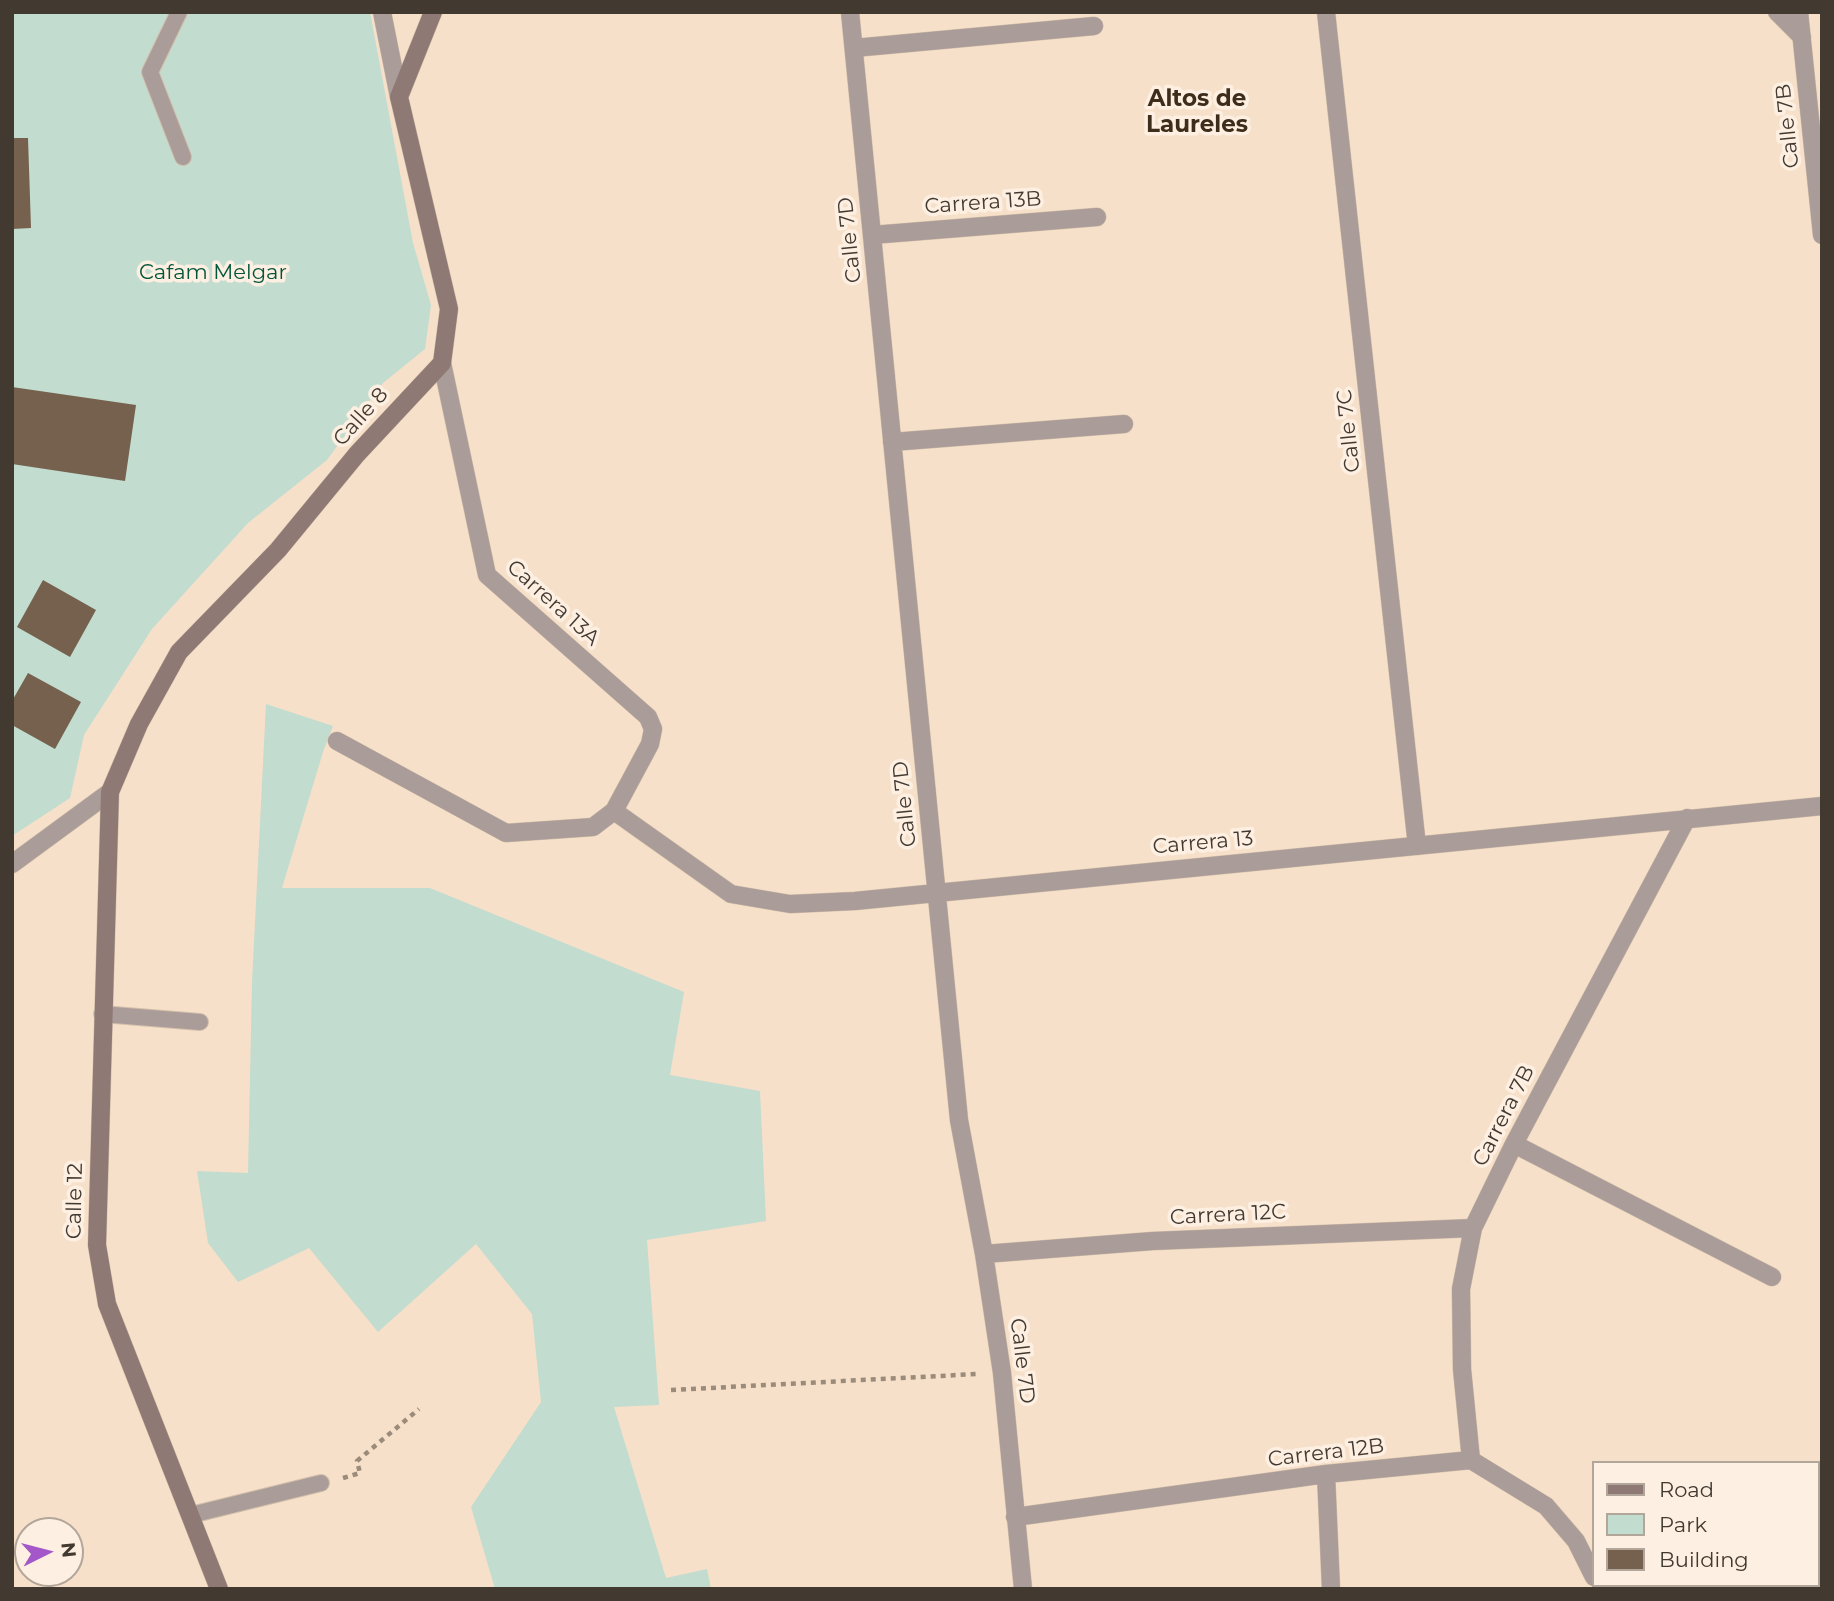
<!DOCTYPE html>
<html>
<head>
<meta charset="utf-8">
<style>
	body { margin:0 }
	#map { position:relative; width:1834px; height:1601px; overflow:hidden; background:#f7e0c9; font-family:Montserrat,sans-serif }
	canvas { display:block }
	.frame { position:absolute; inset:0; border:14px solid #423930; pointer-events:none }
	.legend { position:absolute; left:1592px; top:1461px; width:228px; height:126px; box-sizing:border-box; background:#fdefe1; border:2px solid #b2a69a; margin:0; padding:9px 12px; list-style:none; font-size:21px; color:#423930 }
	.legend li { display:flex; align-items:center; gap:14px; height:35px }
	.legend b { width:35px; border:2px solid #b2a69a }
	.north { position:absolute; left:14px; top:1517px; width:70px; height:70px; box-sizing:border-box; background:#fdefe1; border:2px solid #b2a69a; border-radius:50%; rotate:84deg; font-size:19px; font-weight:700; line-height:28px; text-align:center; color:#423930 }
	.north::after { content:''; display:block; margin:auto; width:24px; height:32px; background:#a357c9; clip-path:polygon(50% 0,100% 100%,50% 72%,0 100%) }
</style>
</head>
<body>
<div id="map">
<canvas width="1834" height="1601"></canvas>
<div class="frame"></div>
<ul class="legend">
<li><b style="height:9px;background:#8e7975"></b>Road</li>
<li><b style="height:19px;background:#c2dccf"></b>Park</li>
<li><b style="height:19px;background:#75614d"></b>Building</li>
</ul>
<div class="north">N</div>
</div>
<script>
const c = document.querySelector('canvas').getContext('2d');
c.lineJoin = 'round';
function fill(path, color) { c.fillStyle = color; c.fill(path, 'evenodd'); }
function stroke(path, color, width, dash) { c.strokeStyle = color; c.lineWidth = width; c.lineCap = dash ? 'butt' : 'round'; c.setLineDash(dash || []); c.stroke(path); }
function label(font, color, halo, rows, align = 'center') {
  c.font = font + ' Montserrat,sans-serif'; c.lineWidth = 7; c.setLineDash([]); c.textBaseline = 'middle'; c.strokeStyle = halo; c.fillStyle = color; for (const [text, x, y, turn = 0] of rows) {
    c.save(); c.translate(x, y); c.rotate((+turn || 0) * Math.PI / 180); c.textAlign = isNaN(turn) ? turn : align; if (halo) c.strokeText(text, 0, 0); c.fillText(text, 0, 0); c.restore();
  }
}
fill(new Path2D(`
	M12,12H370L413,243L431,305L425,349L383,383L327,460L248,523L152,629L84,735L70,798L12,836Z
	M266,704L333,726L323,752L282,888H430L684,992L670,1075L760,1091L766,1221L647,1240L659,1405L614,1407L666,1578L707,1569L711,1589H495L471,1507L541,1402L532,1314L476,1244L378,1332L309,1248L238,1282L208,1243L197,1171L248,1173L252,982Z`), '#c2dccf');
fill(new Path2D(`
	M12,138H28L31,228L12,229Z
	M12,387L136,405L125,481L12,464Z
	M43,580L96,610L70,657L17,627Z
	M28,673L81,702L55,749L12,725V701Z`), '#75614d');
const lane = new Path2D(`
	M179,12L150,72L183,157
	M102,1014L200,1022
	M191,1515L321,1483`);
const street = new Path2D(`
	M382,12L399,97
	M850,12L959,1120L984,1254L1002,1373L1023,1589
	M1326,12L1417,846
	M1777,12L1802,37
	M1799,12L1822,235
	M854,48L1094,26
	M872,235L1097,217
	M892,442L1124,424
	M337,741L506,833L593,827L614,811L650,744L653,729L648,717L487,575L442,363
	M614,811L731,894L790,904L855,901L1822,806
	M12,864L110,792
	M1514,1144L1772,1277
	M984,1254L1153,1241L1473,1228
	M1471,1460L1462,1369L1461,1289L1473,1228L1514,1144L1687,818
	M1326,1474L1331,1589
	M1015,1517L1326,1474L1471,1460L1546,1506L1576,1541L1594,1577`);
const secondary = new Path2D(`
	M219,1589L107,1304L97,1245L110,792L139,724L179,652L278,550L357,454L442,363L449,309L399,97L433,12`);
stroke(lane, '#d3bfaa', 18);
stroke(street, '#d3bfaa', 19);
stroke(secondary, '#d3bfaa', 19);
stroke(new Path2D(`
	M671,1390L977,1374
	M343,1478L360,1473L357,1461L419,1409`), '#9b8b7b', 4.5, [5, 5]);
stroke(lane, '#aa9c99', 16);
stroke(street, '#aa9c99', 18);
stroke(secondary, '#8e7975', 18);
label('21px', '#423930', '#fdefe1', [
	["Calle 7B",1788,126,-96],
	["Carrera 13B",983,203,-4],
	["Calle 7D",850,240,-96],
	["Calle 8",361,417,-48],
	["Calle 7C",1349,431,-96],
	["Carrera 13A",553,603,42],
	["Calle 7D",905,804,-96],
	["Carrera 13",1203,843,-5],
	["Carrera 7B",1504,1116,-63],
	["Calle 12",75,1201,-89],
	["Carrera 12C",1228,1215,-3],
	["Calle 7D",1022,1361,83],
	["Carrera 12B",1326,1453,-7]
]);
label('21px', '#02563b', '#fdefe1', [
	["Cafam Melgar",213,273]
]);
label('bold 23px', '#3f2d1b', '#fdefe1', [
	["Altos de",1197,99],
	["Laureles",1197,125]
]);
</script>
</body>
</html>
